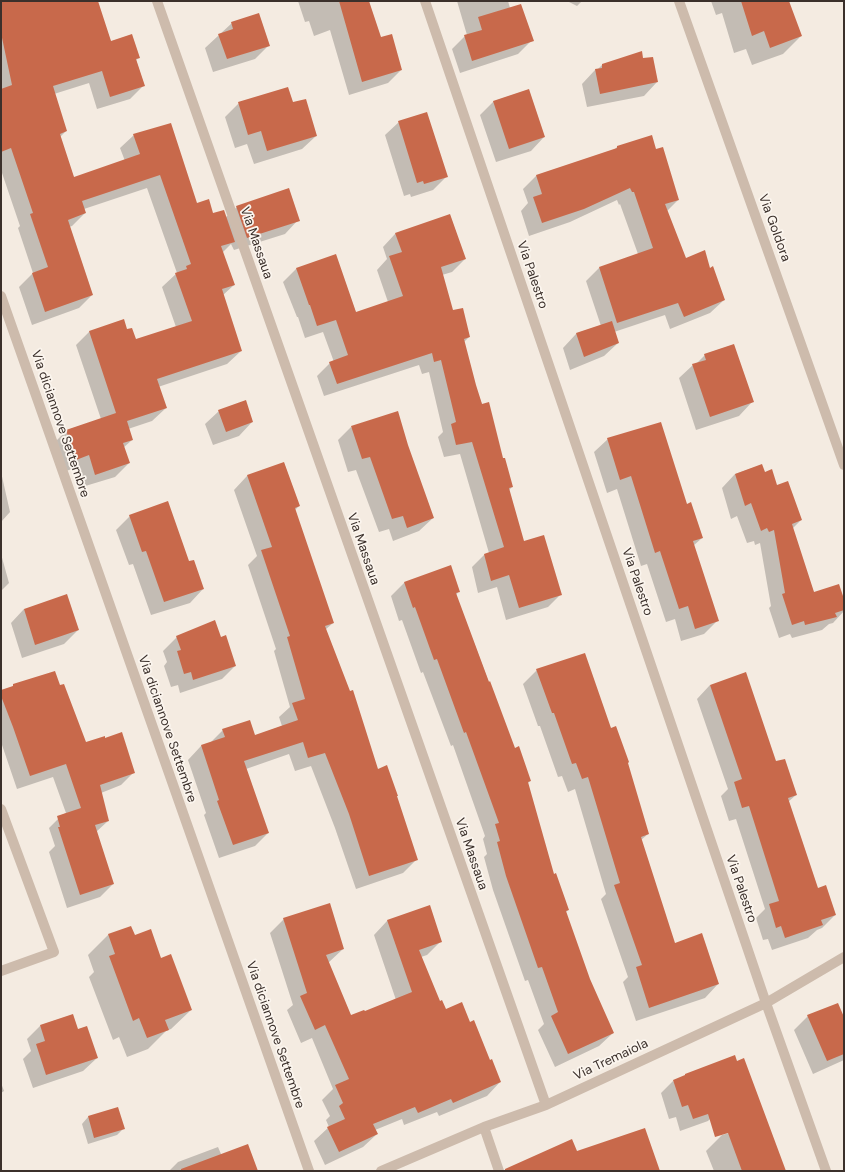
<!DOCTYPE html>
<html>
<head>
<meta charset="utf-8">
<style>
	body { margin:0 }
	#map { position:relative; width:845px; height:1172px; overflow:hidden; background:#f4ebe1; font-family:"DM Sans",sans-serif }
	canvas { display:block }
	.frame { position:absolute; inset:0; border:2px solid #3b302b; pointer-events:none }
</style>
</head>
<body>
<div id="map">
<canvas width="845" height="1172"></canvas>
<div class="frame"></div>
</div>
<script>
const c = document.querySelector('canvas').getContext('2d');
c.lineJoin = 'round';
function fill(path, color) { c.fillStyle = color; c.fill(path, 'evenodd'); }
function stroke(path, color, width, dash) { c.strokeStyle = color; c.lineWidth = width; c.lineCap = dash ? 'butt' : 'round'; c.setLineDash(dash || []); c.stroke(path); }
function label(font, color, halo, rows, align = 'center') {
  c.font = font + ' "DM Sans",sans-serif'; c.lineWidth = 3.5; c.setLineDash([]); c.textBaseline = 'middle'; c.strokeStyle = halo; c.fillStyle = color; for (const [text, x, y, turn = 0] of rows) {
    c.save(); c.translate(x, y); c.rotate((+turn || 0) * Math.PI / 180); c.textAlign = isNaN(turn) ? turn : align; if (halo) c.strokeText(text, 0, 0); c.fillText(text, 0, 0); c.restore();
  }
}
fill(new Path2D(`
	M1,1H97L111,42L139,58L136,60L144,85L130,99L97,109L89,83L54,94L66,131L60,137L74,178L125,161L120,148L134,135L197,205L213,214L225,218L237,207L298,220L285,234L234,250L231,244L222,253L234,285L223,295L241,351L227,364L158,387L166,408L152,421L128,429L132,440L123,448L129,463L115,477L82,487L75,468L63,472L53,444L67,430L101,419L76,345L89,332L127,331L135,340L176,327L162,287L177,273L147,188L84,209L85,213L72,226L69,227L92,295L79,308L32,325L19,287L33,273L18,228L20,226L1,170Z
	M298,1H368L381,39L401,70L388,83L349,95L330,30L314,36L309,21L305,22Z
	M457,1H508L510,8L531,41L518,54L460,73L452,49L465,36L467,35Z
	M567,1H582L577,6Z
	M711,1H788L801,36L783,54L752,65L746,49L734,53L722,13L716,15Z
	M232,23L269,45L255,59L213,72L205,48Z
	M642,60L657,82L644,96L587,107L582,84L595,70L598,69L602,65Z
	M494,101L544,137L531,151L496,162L480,115Z
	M239,103L292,104L316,136L302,149L254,164L247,144L235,148L225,117Z
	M399,122L447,176L433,190L411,197L410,194L404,196L385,135Z
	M617,147L656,150L678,200L667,211L685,259L709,269L724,300L710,313L670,329L665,315L614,332L618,343L604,356L570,370L563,348L576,334L601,326L586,281L599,268L638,254L620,204L619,205L617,200L570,222L529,236L521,211L528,203L523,189L536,176L614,150Z
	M450,215L465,259L452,272L442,275L452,311L469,337L464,342L475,385L512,487L509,490L523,543L561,594L548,607L506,620L497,587L478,593L472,567L485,554L489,553L460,454L444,457L438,437L443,432L429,372L422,374L419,365L324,396L317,376L330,363L334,362L323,332L305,338L298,317H297L283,282L296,269L335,255L356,313L388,302L377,270L387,259L383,247L395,234Z
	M705,355L752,402L739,416L696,430L679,378L693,365L697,363Z
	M219,411L252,422L239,436L213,445L205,424Z
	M351,427L433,518L419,531L393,541L389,529L379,532L356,470L348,472L338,440Z
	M608,439L686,505L702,538L693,546L718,620L704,634L681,641L675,619L666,622L647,564L641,566L617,489L607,493L594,452Z
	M284,463L299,506L295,510L333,623L325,630L377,770L396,797L417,859L403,873L356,889L335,828L311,766L295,771L289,754L246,769L268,833L255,846L219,858L204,815L206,813L188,760L201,746L210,743L223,730L254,736L282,726L279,717L290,707L274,651L276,649L248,565L257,556L234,490L247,476Z
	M761,465L764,473L777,486L801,520L792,529L814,593L844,603V611L833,623L829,624L822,630L792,638L790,634L779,638L769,608L771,606L760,543L755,545L754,541L747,543L737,516L731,519L722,488L735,474Z
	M1,472L10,512L1,522Z
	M130,516L189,562L203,589L190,603L151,615L133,564L129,565L116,530Z
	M1,554L9,583L1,591Z
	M450,566L459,591L456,595L514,749L530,781L527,784L553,875L568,910L565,913L589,980L613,1033L599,1046L555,1067L538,1030L544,1024L528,980L525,981L493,890L484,857L487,854L483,839L485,836L453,745L451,746L423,672L421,673L402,620L399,621L391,596L404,583Z
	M24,609L78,630L64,644L22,658L11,623Z
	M177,637L221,638L235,666L222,679L180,693L178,685L171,687L164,666L167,662L163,651Z
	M537,670L611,729L627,763L648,834L641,840L674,944L718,984L705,998L636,1021L623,982L628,977L601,899L606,894L575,789L568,792L562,776L558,777L540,726H538L523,684Z
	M14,685L86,744L134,772L121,785L101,793L108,821L96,832L113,884L100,897L67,908L49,852L55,846L49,828L62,815L66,813L53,777L17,789L1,742V691L11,688Z
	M710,685L776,763L796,795L788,802L817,889L835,915L822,928L817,930L808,938L772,950L768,939L763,940L756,918L765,909L736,819L729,821L721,796L728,789L697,699Z
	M429,906L441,941L427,955L421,957L439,1003L445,1010L469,1023L500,1082L487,1096L439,1116L437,1112L404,1125L402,1119L375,1130L377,1134L363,1147L325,1165L314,1141L329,1127L326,1120L330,1116L322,1100L333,1089L312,1038L301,1043L287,1010L293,1005L270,933L284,919L343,949L328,963L351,1016L364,1013L396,1000L374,935L387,921Z
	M130,927L134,936L191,1010L171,1029L166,1031L148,1049L127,1057L119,1037L113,1040L89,977L94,972L88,955L108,935Z
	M808,1016L844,1019V1060L813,1074L794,1030Z
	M40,1026L77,1031L97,1058L83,1071L33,1088L23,1059L31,1051L27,1039Z
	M673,1081L716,1113L708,1121L680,1131L676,1117L669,1119L661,1093Z
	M1,1083L4,1091L1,1093Z
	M117,1108L124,1128L117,1135L88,1144L82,1124L88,1117Z
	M767,1122L785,1171H714L706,1151L722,1135Z
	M218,1147L221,1154L257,1171H169L178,1162Z`), '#0003');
fill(new Path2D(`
	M1,1H98L111,41L132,34L140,58L136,59L145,86L110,97L102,71L53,86L67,131L60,134L74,177L140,154L133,134L171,123L197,203L209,199L213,213L224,210L235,242L221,246L235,285L222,289L242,351L157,379L167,408L127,421L133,440L123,443L130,463L95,475L89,455L76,460L66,430L116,413L89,331L124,319L127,329L132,328L136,339L192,321L175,273L187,269L186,266L191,264L160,175L82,201L86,213L68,220L93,295L45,312L32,273L48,267L30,214L33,213L11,148L1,152V89L12,85L1,33Z
	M339,1H369L381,37L392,34L402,70L362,82Z
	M741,1H789L802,36L770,48L764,31L752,36Z
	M521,4L534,41L472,61L464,35L482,30L478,17Z
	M259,13L270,46L227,59L218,34L233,29L231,22Z
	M642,51L643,58L653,57L658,82L600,94L595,69L602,68V64Z
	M288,87L293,102L306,99L317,136L267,151L261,131L248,135L238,102Z
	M529,89L545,137L509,149L493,101Z
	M427,112L448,177L424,184L423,181L417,183L398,121Z
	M652,135L656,149L663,147L679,200L665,204L686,258L705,250L710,268L713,266L725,300L684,317L678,303L617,323L599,267L653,248L634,192H632L630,188L584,209L542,223L533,197L542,194L536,175L617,148V146Z
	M289,188L300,221L247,238L236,206Z
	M450,214L466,259L441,267L453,310L463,308L470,337L464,339L476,385L482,404L489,402L503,458H505L513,487L509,488L524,541L544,535L562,595L519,608L509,575L491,581L484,554L504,547L472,442L456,445L451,424L456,422L441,360L434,362L432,353L337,384L329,362L348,355L336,320L317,326L310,305H309L296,268L336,254L356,312L403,296L389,256L402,252L395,233Z
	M612,321L619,343L584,357L576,333Z
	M734,344L754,402L710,417L692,364L706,360L704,354Z
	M246,400L253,422L226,432L218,410Z
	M398,411L408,445L434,518L407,528L403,516L392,519L370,457L362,459L351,426Z
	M661,422L687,504L691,502L703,538L693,541L719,621L695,629L688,606L679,609L660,551L655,553L631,476L620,480L607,438Z
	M284,462L300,506L295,508L334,623L325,626L350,691L353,690L378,769L387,765L398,796H397L418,860L369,876L349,814L325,753L308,758L303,742L244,761L269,833L233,845L217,801L219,800L201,745L225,737L222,729L250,720L255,735L298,720L292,703L305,699L287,637L290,636L261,550L272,547L247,475Z
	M762,464L765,472L772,469L777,485L788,481L802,520L792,524L814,592L839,584L844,599V610L835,613L837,617L805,625L804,621L792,625L782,594L785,593L774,530L769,532L767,528L761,531L751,503L745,506L735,474Z
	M168,501L189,561L194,560L204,589L164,602L146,551L142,552L129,515Z
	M451,565L460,592L456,593L489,682L490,681L515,748L519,746L531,781L528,782L554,874L556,873L569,910L566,911L590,979L614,1033L568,1054L551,1016L558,1012L542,967L538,968L506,876L497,842L500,841L495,824L499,823L466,732L464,733L437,659L434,660L415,607L413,608L404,582Z
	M67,594L79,630L35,645L24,609Z
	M215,620L221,637L226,635L236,666L193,680L191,672L184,674L177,651L181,650L176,636Z
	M585,653L611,728L616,726L629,762L628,763L649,834L641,837L675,943L702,933L719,984L649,1008L636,967L642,965L614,885L620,883L588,777L582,779L576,763L572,764L554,713H552L536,669Z
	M55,671L60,685L64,684L86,742L105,736V738L122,732L135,773L100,785L109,821L95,825L114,884L80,895L58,827H60L57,816L81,808L66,764L30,776L13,727L1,696V690L13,686V684Z
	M746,672L776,761L785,759L797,795L788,798L818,888L826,885L836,915L821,920L823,925L785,938L781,926L776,928L769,904L779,901L749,806L742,808L734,782L742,779L710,685Z
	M330,903L344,949L326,955L351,1015L364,1010L365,1011L412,992L387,920L430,905L442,942L419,950L440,1001L442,1000L446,1009L462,1002L470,1022L474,1020L490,1060L492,1059L501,1082L453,1103L451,1099L418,1113L415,1107L373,1124L378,1134L339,1152L327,1127L345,1119L339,1106L343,1103L335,1085L349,1079L325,1025L315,1030L300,996L307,993L283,918Z
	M131,926L135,935L151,929L161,958L171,954L192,1010L165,1020L169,1030L147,1038L139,1018L133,1021L109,956L115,954L108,934Z
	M838,1003L844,1017V1054L827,1061L807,1015Z
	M73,1014L78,1029L87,1026L98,1058L46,1075L36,1044L45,1041L40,1025Z
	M735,1055L737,1061L744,1058L786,1171H742L728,1133L715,1137L708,1114L693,1119L688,1105L682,1107L673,1080L685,1075V1074Z
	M118,1107L125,1129L94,1138L88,1116Z
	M645,1128L660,1171H505V1169L572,1139L577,1151Z
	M248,1144L258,1171H181V1169Z`), '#c8694b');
stroke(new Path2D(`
	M157,1L546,1105
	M425,1L766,1003L826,1171
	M679,1L844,465
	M1,296L309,1171
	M1,809L54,952L1,971
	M484,1127L499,1171
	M381,1171L484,1127L546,1105L766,1003L844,957`), '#cdbbac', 10);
label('13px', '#3b302b', '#fbf5ee', [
	["Via Goldora",774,228,70],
	["Via Massaua",256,243,71],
	["Via Palestro",532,275,71],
	["Via diciannove Settembre",60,424,71],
	["Via Massaua",363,549,71],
	["Via Palestro",637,582,71],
	["Via diciannove Settembre",167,729,71],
	["Via Massaua",471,854,71],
	["Via Palestro",741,889,71],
	["Via diciannove Settembre",275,1035,71],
	["Via Tremaiola",611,1060,-25]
]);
</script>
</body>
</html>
